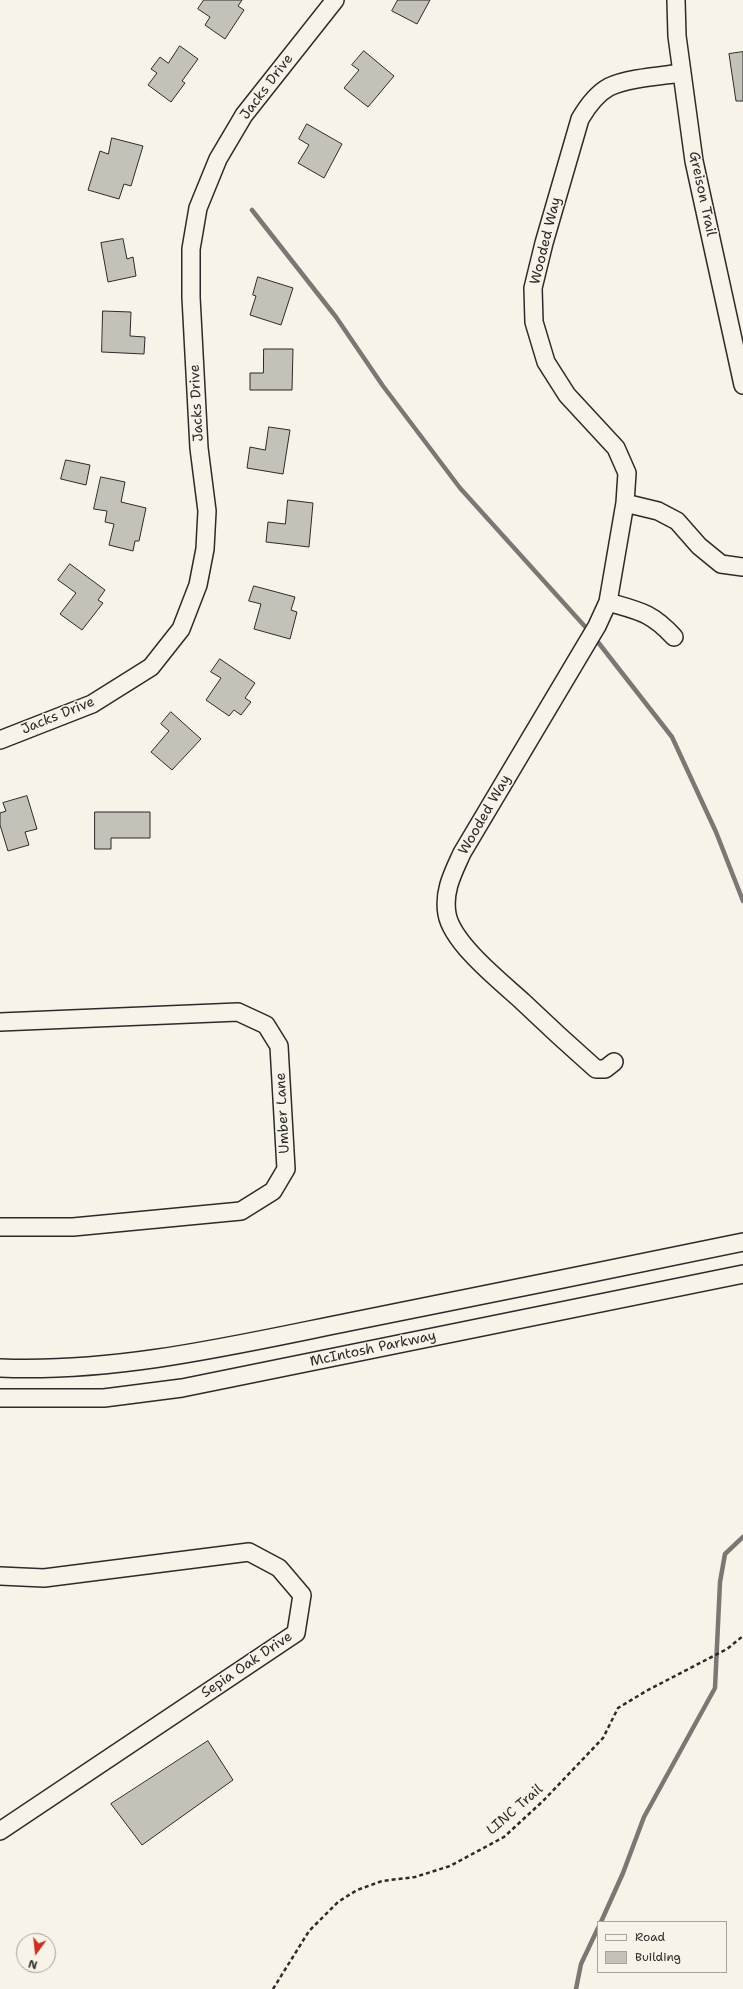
<!DOCTYPE html>
<html>
<head>
<meta charset="utf-8">
<style>
	body { margin:0 }
	#map { position:relative; width:743px; height:1989px; overflow:hidden; background:#f7f3e8; font-family:"Shantell Sans",sans-serif }
	canvas { display:block }
	.legend { position:absolute; left:597px; top:1921px; width:130px; height:52px; box-sizing:border-box; background:#f7f3e8; border:1px solid #a5a39c; margin:0; padding:5px 7px; list-style:none; font-size:12px; color:#2b2b2b }
	.legend li { display:flex; align-items:center; gap:8px; height:20px }
	.legend b { width:20px; border:1px solid #a5a39c }
	.north { position:absolute; left:16px; top:1933px; width:40px; height:40px; box-sizing:border-box; background:#f7f3e8; border:1px solid #a5a39c; border-radius:50%; rotate:195deg; font-size:11px; font-weight:700; line-height:16px; text-align:center; color:#2b2b2b }
	.north::after { content:''; display:block; margin:auto; width:14px; height:18px; background:#c8321e; clip-path:polygon(50% 0,100% 100%,50% 72%,0 100%) }
</style>
</head>
<body>
<div id="map">
<canvas width="743" height="1989"></canvas>
<ul class="legend">
<li><b style="height:5px;background:#f7f3e8"></b>Road</li>
<li><b style="height:11px;background:#c4c1b9"></b>Building</li>
</ul>
<div class="north">N</div>
</div>
<script>
const c = document.querySelector('canvas').getContext('2d');
c.lineJoin = 'round';
function stroke(path, color, width, dash) { c.strokeStyle = color; c.lineWidth = width; c.lineCap = dash ? 'butt' : 'round'; c.setLineDash(dash || []); c.stroke(path); }
function fill(path, color) { c.fillStyle = color; c.fill(path, 'evenodd'); }
function label(font, color, halo, rows, align = 'center') {
  c.font = font + ' "Shantell Sans",sans-serif'; c.lineWidth = 3; c.setLineDash([]); c.textBaseline = 'middle'; c.strokeStyle = halo; c.fillStyle = color; for (const [text, x, y, turn = 0] of rows) {
    c.save(); c.translate(x, y); c.rotate((+turn || 0) * Math.PI / 180); c.textAlign = isNaN(turn) ? turn : align; if (halo) c.strokeText(text, 0, 0); c.fillText(text, 0, 0); c.restore();
  }
}
stroke(new Path2D(`
	M252,210L336,317L383,386L460,488L589,631
	M594,637L672,737L716,832L743,901
	M601,1922L623,1873L644,1817L715,1688L720,1582L725,1554L743,1537
	M576,1989L581,1964L598,1928`), '#7a7874', 4.5);
const building = new Path2D(`
	M204,0H242L238,6L244,10L225,39L205,25L210,17L198,9Z
	M398,0H430L417,24L392,11Z
	M180,46L198,59L182,81L185,83L171,102L148,85L157,73L151,69L160,57L168,63Z
	M364,51L394,76L368,107L344,88L359,70L352,65Z
	M743,52V101H736L729,54Z
	M307,124L342,144L324,178L298,163L309,145L299,139Z
	M112,138L143,146L131,186L124,184L119,199L88,190L100,151L108,154Z
	M123,239L127,259L133,257L136,276L108,282L101,243Z
	M258,277L293,288L281,325L250,315L256,296L253,295Z
	M103,311L131,312L130,336L145,337L144,354L102,352Z
	M264,349H293L292,390H250V373H263Z
	M269,427L290,430L283,474L247,468L250,447L265,450Z
	M66,460L90,465L86,485L61,479Z
	M101,477L125,482L121,502L146,508L139,541H135L133,551L109,545L114,524L105,522L107,511L94,509Z
	M288,500L313,503L309,547L266,542L268,522L285,524Z
	M70,564L105,590L98,600L103,603L82,630L60,614L76,593L58,580Z
	M254,586L295,597L291,610L297,612L290,639L254,629L261,604L249,601Z
	M220,659L255,683L245,698L251,702L241,715L234,710L229,716L206,700L221,678L211,672Z
	M171,712L201,739L172,770L151,752L169,731L161,724Z
	M27,796L37,829L25,832L29,845L8,851L0,825V813L6,811L3,803Z
	M95,812H150V838H111V849H95Z
	M208,1741L233,1780L142,1845L111,1804Z`);
fill(building, '#c4c1b9');
stroke(building, '#2b2b2b', 1);
const minor = new Path2D(`
	M676,0L677,36L694,161L743,385
	M625,503L627,473L616,448L567,395L546,362L534,322L533,288L544,243L580,119C587,107 596,94 609,87C628,78 661,76 682,73
	M608,602C639,611 651,612 674,637
	M0,740L92,704L151,667L181,629L198,585L205,549L207,511L199,448L191,297V249L198,208L218,159L244,115L335,0
	M0,1022L238,1012L266,1025L279,1046L286,1169L273,1191L241,1211L73,1227H0
	M614,1062L605,1069H596C571,1047 546,1024 522,1001C500,981 452,943 447,914C443,891 453,873 462,853L597,626L608,602L625,503L658,511L677,521L699,546L721,564L743,567
	M0,1368C117,1373 235,1345 349,1322C480,1296 612,1269 743,1242
	M0,1398H104L182,1388L743,1274
	M0,1576L44,1578L249,1552L279,1568L302,1595L296,1633L0,1831`);
stroke(minor, '#2b2b2b', 20);
stroke(new Path2D(`
	M273,1989L309,1931L338,1902L357,1890L382,1881L415,1877L450,1866L504,1837L543,1801L603,1738L618,1708L648,1690L727,1649L743,1636`), '#2b2b2b', 2.5, [4, 3]);
stroke(minor, '#f7f3e8', 17);
label('14px', '#2b2b2b', '#f7f3e8', [
	["Jacks Drive",267,87,-53],
	["Greison Trail",702,194,78],
	["Wooded Way",546,241,-76],
	["Jacks Drive",197,403,-93],
	["Jacks Drive",58,716,-22],
	["Wooded Way",485,815,-60],
	["Umber Lane",283,1113,-93],
	["McIntosh Parkway",373,1349,-12],
	["Sepia Oak Drive",247,1665,-34],
	["LINC Trail",515,1810,-41]
]);
</script>
</body>
</html>
